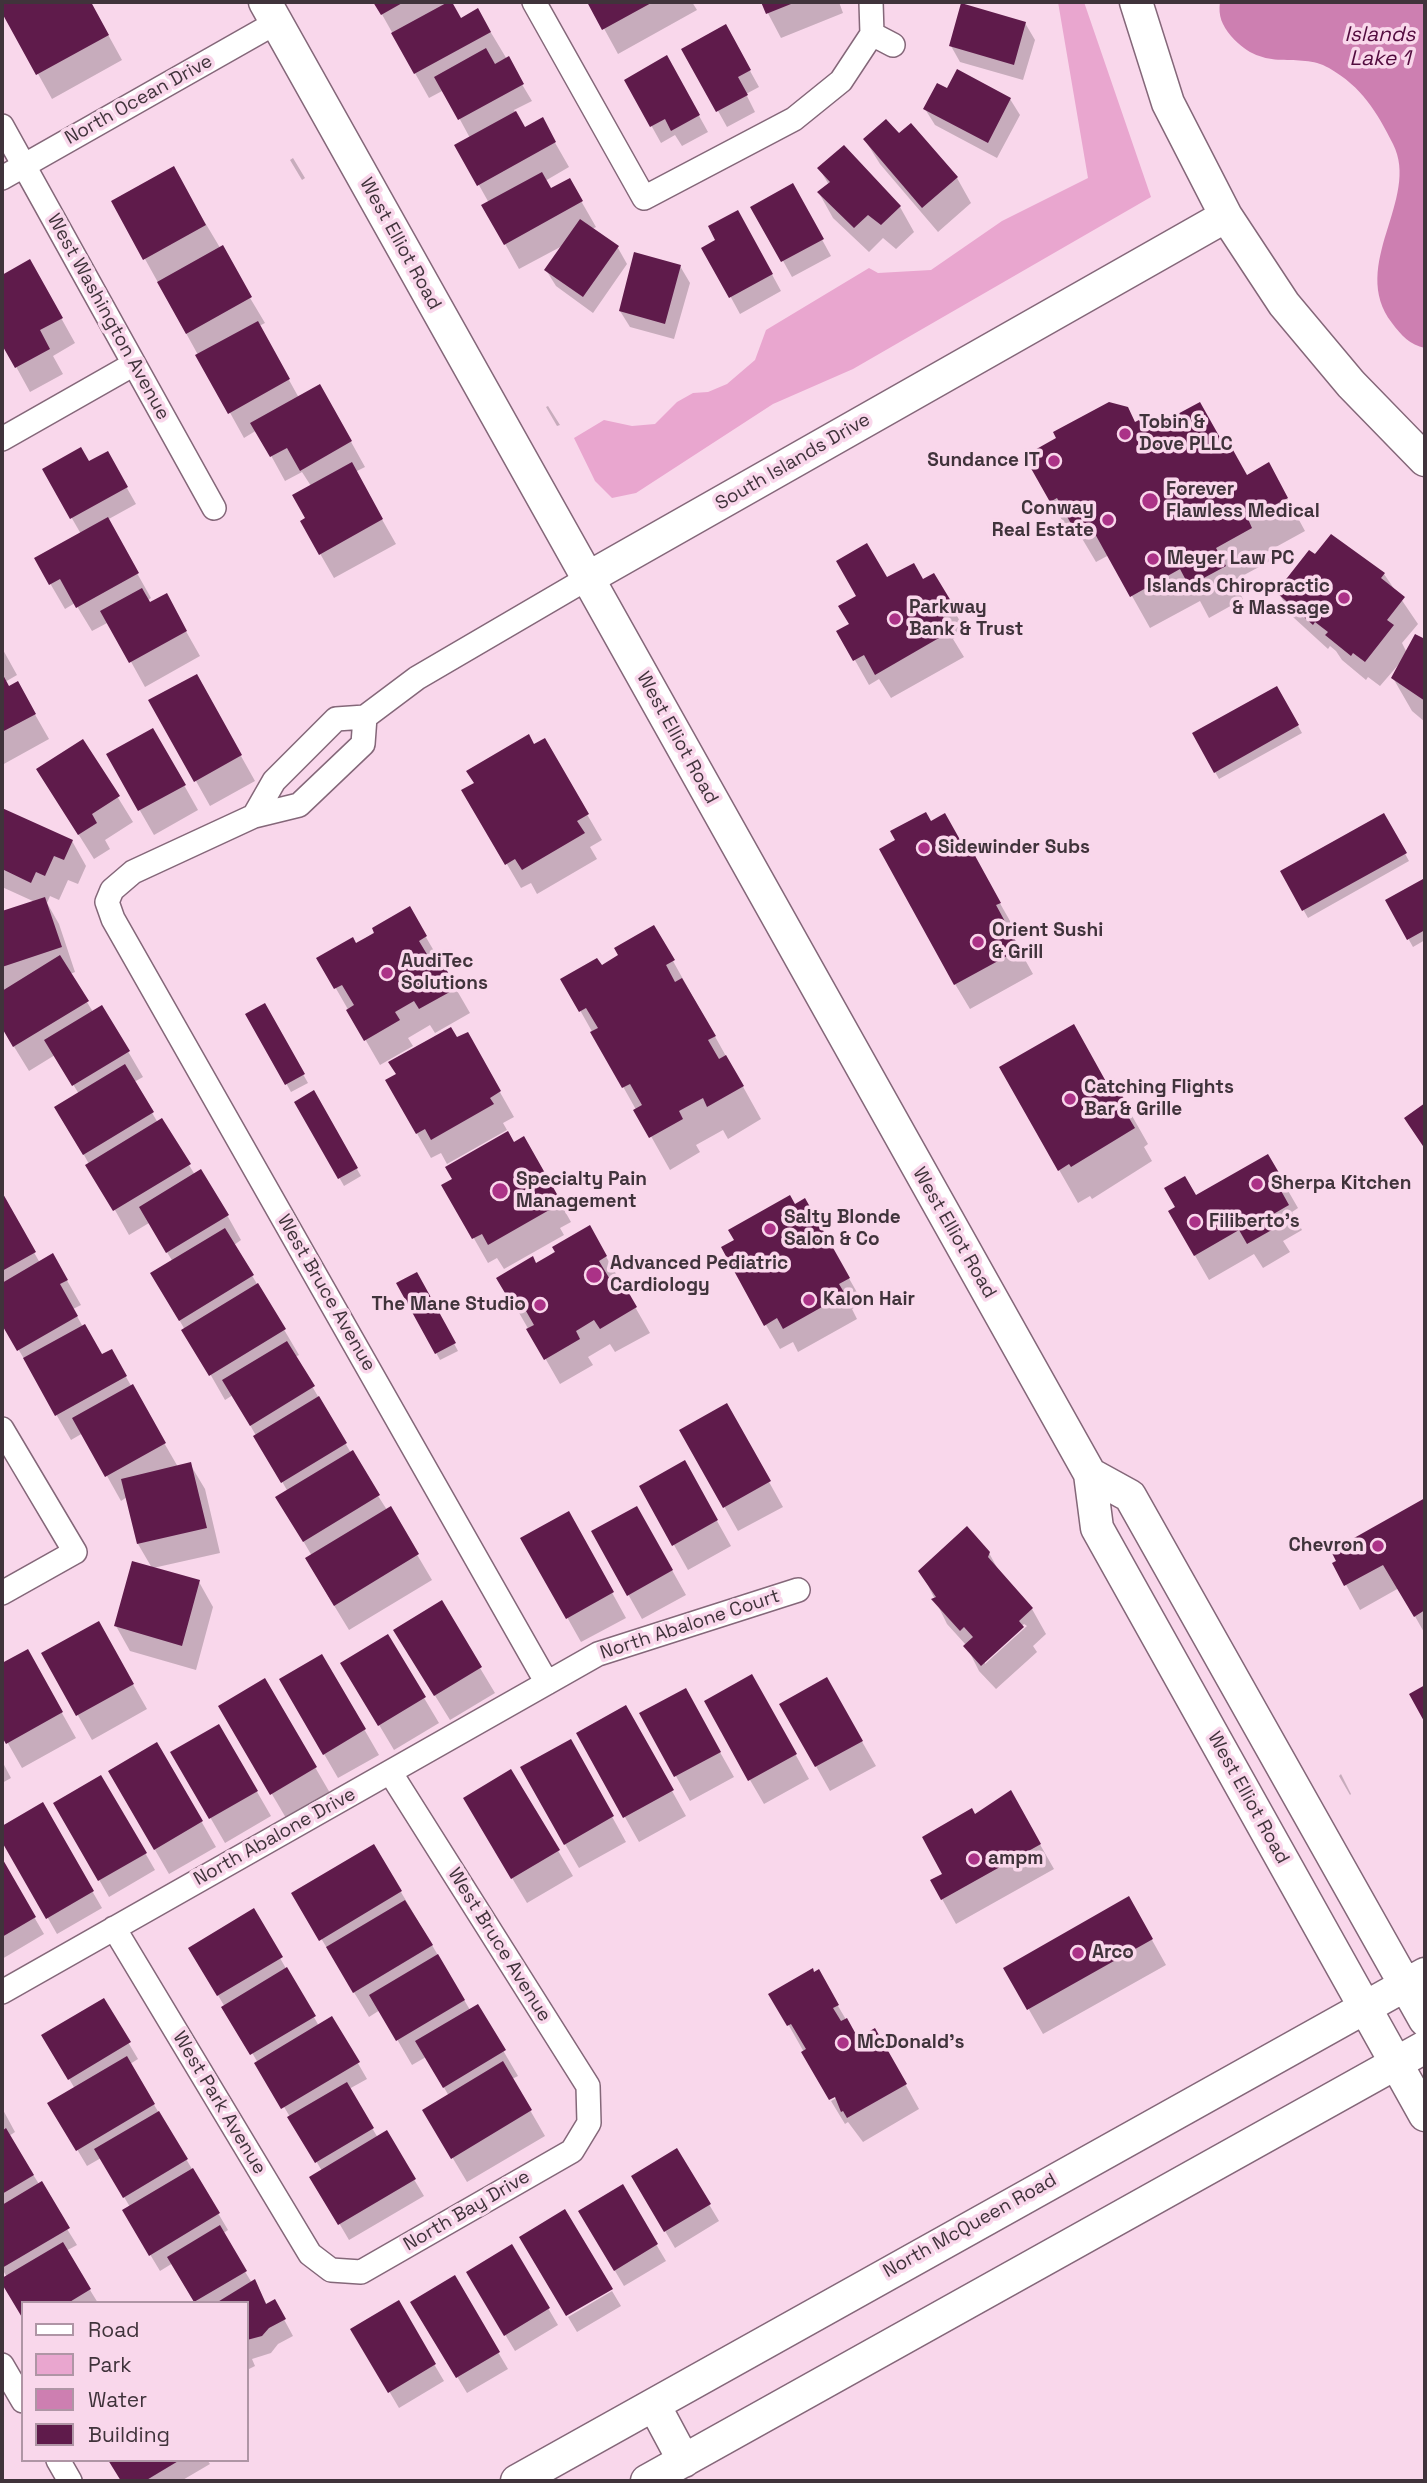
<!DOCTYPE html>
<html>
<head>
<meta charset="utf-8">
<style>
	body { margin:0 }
	#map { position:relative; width:1427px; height:2483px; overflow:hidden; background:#f9d7eb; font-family:"Space Grotesk",sans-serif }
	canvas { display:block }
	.frame { position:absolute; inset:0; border:4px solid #40333b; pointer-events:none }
	.legend { position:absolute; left:21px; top:2301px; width:228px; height:161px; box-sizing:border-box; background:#f9d7eb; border:2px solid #af95a5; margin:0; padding:9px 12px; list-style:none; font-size:21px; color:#40333b }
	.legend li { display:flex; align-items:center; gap:14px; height:35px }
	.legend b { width:35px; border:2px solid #af95a5 }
</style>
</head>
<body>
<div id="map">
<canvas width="1427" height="2483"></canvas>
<div class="frame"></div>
<ul class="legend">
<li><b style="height:9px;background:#fff"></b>Road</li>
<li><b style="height:19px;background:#e9a6cf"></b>Park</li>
<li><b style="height:19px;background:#cd7fb1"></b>Water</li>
<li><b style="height:19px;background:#5f1b4b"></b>Building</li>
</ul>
</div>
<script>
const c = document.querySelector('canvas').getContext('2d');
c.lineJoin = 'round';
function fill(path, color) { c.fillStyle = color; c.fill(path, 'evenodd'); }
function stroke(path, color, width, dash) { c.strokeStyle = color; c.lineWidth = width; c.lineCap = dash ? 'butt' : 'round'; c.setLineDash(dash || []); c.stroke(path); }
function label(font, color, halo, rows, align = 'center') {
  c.font = font + ' "Space Grotesk",sans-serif'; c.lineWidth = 7; c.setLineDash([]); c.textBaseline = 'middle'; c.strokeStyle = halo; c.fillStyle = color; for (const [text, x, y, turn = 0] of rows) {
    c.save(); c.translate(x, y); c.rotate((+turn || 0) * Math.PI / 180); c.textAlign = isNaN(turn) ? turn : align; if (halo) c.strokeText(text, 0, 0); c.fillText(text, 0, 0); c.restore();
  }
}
fill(new Path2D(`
	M1058,2H1084L1151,197L853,369L773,404L636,493L612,498L595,481L574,438L604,420L632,426L655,424L677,402L693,393L708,392L727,384L755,360L766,330L869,268L878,273L931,270L1002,221L1088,178Z`), '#e9a6cf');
fill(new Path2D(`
	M1220,2H1425V348C1410,345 1401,335 1392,323C1348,265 1421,199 1393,144C1377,112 1362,87 1329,68C1298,50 1265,75 1231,36C1222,25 1218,16 1220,2Z`), '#cd7fb1');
fill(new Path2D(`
	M2,2H90L122,60L52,99L2,9Z
	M375,2H451L461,20L478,11L532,101L514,110L523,126L525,129L542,120L569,167L545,181L550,190L569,180L596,227L592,229L618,248L627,264L593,313L556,286L546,270L564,245L519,269L484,206L489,203L457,146L470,138L444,90L429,98Z
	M592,2H692L697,10L618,54L590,3Z
	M762,2H839L843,13L781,38Z
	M1025,23L1035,40L1023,80L960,62L951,46Z
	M725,26L759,87L746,94L755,112L727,127L684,50Z
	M667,58L708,132L682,146L675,135L661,143L626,80Z
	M947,91L1010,99L1020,115L997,158L935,125L925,109Z
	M865,140L957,178L971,203L938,232L880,164Z
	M293,158L305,178L302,180L290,160Z
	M819,168L900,207L914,232L896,249L883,238L869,252L833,218L819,193L829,185Z
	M173,169L265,323L259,326L299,398L320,386L365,467L355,472L396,544L334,578L302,522L307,519L311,486L302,472L285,481L257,430L244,438L145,259Z
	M792,185L831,256L792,277L753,207Z
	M738,212L781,291L740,314L704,248L717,241Z
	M30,262L75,343L53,356L63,374L30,392L2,341V277Z
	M680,266L690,283L674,339L630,327L620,311Z
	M548,406L560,425L557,426L546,407Z
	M1135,424L1145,434L1223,445L1247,477L1287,498L1305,531L1265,553L1270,561L1233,581L1243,599L1209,618L1200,601L1150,628L1109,555L1096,562L1077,530L1070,534L1051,501Z
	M107,453L136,504L107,520L151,598L148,600L150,605L166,596L200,656L145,687L109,622L92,631L75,603L65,609L36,559L81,534L44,470L88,463Z
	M1332,536L1384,574L1418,624L1402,643L1407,653L1425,639V722L1412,711L1393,678L1405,657L1380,686L1368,677L1366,680L1342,660L1336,651L1330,646L1328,649L1293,617L1278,592Z
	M934,575L966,632L953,639L964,657L891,698L879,679L869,685L839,632Z
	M2,648L17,675L5,682L8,688L17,683L49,739L2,765Z
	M196,676L255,781L210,806L151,701Z
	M1277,688L1302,733L1219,779L1194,734Z
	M153,730L198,810L154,835L108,755Z
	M83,741L133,822L105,840L110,849L94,859L53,794Z
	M544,741L602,840L590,847L597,859L537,894L531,883L521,888L464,791Z
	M2,810L72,841L86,866L78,884L68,880L59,900L50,896L47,903L59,924L75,972L70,974L93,1012L102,1007L143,1077L134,1082L158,1123L162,1120L195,1175L227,1215L241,1240L234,1245L299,1355L295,1357L351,1453L387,1510L390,1509L432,1580L349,1630L321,1584L312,1556L278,1498L288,1492L233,1395L225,1400L153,1274L173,1262L149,1223L129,1235L71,1132L79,1094L55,1055L29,1071L2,1027V913L35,902L2,887Z
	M1384,815L1409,861L1308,918L1282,872Z
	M931,823L968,857L972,854L1014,928L1009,931L1033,974L970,1009L955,984L897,841Z
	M1422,881L1425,887V940L1413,947L1387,901Z
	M409,908L470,1013L435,1033L430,1025L408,1038L413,1046L380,1065L319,959L356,945Z
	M654,927L761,1119L728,1139L723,1130L696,1145L700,1152L670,1170L563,980L601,967L620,956Z
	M264,1005L308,1083L291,1092L248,1015Z
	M467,1034L514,1117L503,1123L507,1130L447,1164L441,1153L431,1158L387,1081Z
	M1001,1068L1109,1089L1115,1086L1148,1144L1144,1147L1152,1161L1092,1199L1090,1196L1078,1203Z
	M313,1093L361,1176L344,1186L296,1102Z
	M524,1139L571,1222L560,1228L564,1235L504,1269L497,1258L488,1263L444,1186Z
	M1268,1156L1298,1208L1292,1212L1302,1230L1283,1241L1290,1252L1263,1268L1254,1254L1209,1280L1170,1212Z
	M2,1196L40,1263L53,1256L81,1305L73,1309L83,1327L102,1356L111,1351L178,1467L190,1464L205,1489L220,1553L153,1568L199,1582L213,1607L196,1670L130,1651L116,1626L152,1568L138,1544L127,1497L121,1501L83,1433L71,1440L2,1321Z
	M805,1201L863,1303L852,1309L857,1319L798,1352L793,1342L780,1349L766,1325L795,1206Z
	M589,1227L650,1333L615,1352L610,1344L588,1357L593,1365L560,1384L499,1278L536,1265Z
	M417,1274L458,1351L440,1360L399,1284Z
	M726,1405L783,1507L738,1531L681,1430Z
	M698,1487L731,1546L688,1570L674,1545Z
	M1425,1500V1634L1399,1588L1360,1610L1334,1563L1338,1561L1333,1552Z
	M637,1508L686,1595L642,1619L593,1532Z
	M582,1538L626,1618L581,1642L523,1539Z
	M989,1553L1000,1573L1032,1609L1046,1634L1033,1646L1037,1652L996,1689L979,1671L966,1645L947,1624L921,1571ZM1024,1624L1027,1626L985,1664V1660Z
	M441,1603L495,1693L450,1720L410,1655Z
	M98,1623L147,1709L92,1740L43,1654Z
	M387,1636L439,1723L394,1750L357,1688Z
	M27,1651L76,1738L22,1768L2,1733V1665Z
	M322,1656L379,1755L338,1778L281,1680Z
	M826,1679L876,1766L830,1791L781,1704Z
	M265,1681L330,1793L286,1818L220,1706Z
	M685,1690L734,1777L690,1801L641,1714Z
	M766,1701L809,1779L764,1804L750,1780Z
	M625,1707L686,1816L639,1842L578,1734Z
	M219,1726L271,1816L225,1843L173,1753Z
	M157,1744L216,1847L169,1874L110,1772Z
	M2,1761L11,1778L2,1783Z
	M584,1766L626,1842L579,1868L565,1844Z
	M511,1771L573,1876L527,1903L479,1823Z
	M1341,1774L1351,1794L1350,1795L1339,1776Z
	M101,1777L155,1870L109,1897L55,1803Z
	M1010,1792L1054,1869L956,1924L932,1881L944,1874L975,1816Z
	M42,1805L102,1908L57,1934L2,1838V1828Z
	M374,1846L470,2010L477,2006L518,2076L512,2079L545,2136L467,2182L424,2110L449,2096L426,2057L412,2065L380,2010L369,2017L294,1894Z
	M2,1862L44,1934L2,1959Z
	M1129,1899L1166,1965L1043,2034L1005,1968Z
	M253,1911L319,2026L332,2018L367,2079L349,2089L378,2138L386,2133L424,2196L349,2240L312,2177L322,2171L190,1948Z
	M818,1972L858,2040L875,2030L919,2109L863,2142L848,2122L845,2124L831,2101L843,2094L830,2098L771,1994Z
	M103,2000L138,2059L130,2064L228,2230L222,2234L252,2283L255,2281L267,2305L274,2301L293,2336L278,2344L271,2353L252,2359L255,2366L247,2370V2303H196L173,2263L160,2271L124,2211L130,2207L101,2158L87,2166L50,2104L75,2089L44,2035Z
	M2,2108L15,2132L9,2136L77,2245L66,2251L98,2303H23V2316L2,2281L7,2277L2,2269Z
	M677,2151L719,2221L675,2248L633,2176Z
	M622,2187L666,2261L624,2286L580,2212Z
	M512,2247L558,2325L515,2351L468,2273Z
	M454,2278L508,2369L467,2393L412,2302Z
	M612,2291L621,2306L577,2332L568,2317Z
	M398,2303L444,2381L399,2408L353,2330Z
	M110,2460H207L210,2464L181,2481H123Z`), '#0003');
fill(new Path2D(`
	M6,2H91L109,35L36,75L2,13V4Z
	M373,2H404L381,15Z
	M448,2H452L461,18L478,8L491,32L414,74L391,33Z
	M587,2H653L602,30Z
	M761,2H796L766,14Z
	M961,3L1026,22L1014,65L949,46Z
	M726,24L751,70L738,77L748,95L716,112L681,49Z
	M486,48L495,64L509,56L524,84L458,120L434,77Z
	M667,55L700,115L671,131L665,119L650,127L624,80Z
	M957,69L1011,98L988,143L923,109L937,83L947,88Z
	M516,111L525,127L543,117L556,142L477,186L454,145Z
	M886,119L899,133L911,123L958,177L922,208L863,139Z
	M844,145L901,206L881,225L868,215L854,228L817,192L830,182L817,168Z
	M174,166L206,225L143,260L111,201Z
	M542,172L551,188L570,178L583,201L504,245L481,205Z
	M793,183L824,239L781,262L750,207Z
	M738,210L773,274L729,298L701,248L715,240L708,226Z
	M580,219L619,246L583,297L544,270Z
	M223,245L252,297L186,334L157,282Z
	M634,252L681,265L665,324L619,311Z
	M30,259L63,318L40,330L50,349L15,368L2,345V275Z
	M258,321L290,379L228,414L195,355Z
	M320,384L352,441L300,471L287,448L270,457L250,423Z
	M1109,402L1128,407L1135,422L1139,420L1146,431L1200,402L1223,443L1228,441L1247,475L1269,462L1288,498L1248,519L1252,528L1216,548L1226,566L1189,586L1180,569L1130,597L1089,523L1075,531L1057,498L1050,502L1024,456L1056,438L1053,432Z
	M81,447L89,461L108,451L128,487L70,519L42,469Z
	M352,462L383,519L319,555L300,521L305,518L292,495Z
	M108,517L139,573L76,608L60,579L49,585L34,558Z
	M1331,534L1385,573L1381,578L1405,597L1387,620L1394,625L1365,662L1353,653L1351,656L1325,635L1328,632L1315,622L1313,625L1276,592L1309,550L1315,554Z
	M867,543L887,577L914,563L923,579L934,573L954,606L941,613L951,631L875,675L864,655L853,661L836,631L849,624L838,606L856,596L836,561Z
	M142,588L150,602L167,593L187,631L129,663L100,611Z
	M1415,634L1425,639V701L1391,678Z
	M2,673L9,686L18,681L36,714L2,732Z
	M197,674L242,755L194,782L148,700Z
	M1277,686L1299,725L1214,773L1192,733Z
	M153,728L186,785L138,811L106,754Z
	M529,734L534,744L545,738L589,814L577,821L585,833L522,870L515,859L505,865L461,790L474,783L466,771Z
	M83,739L120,796L92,814L97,823L78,835L36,769Z
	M2,808L73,840L64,860L54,856L45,876L36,872L31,883L2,869Z
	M926,812L931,821L945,813L968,854L973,852L1001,903L996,905L1020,949L954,985L879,849L895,840L890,831Z
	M1384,813L1407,853L1302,911L1280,871Z
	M1423,879L1425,930L1407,940L1385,900Z
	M45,897L62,947L2,967V911Z
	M410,906L427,936L419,941L431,961L439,957L457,988L419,1009L414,1001L395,1012L400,1020L364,1041L346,1010L354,1005L342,985L334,989L316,958L353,937L356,943L374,933L372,928Z
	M654,925L675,960L666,965L675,982L682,978L716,1036L708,1040L719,1059L726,1055L744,1086L707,1107L703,1098L679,1111L683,1119L649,1138L633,1110L642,1105L630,1084L622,1088L590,1032L598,1028L586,1008L579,1012L560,979L597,958L602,965L618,955L614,948Z
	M60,955L89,1001L13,1047L2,1028V991Z
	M265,1003L305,1074L285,1085L245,1014Z
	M102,1005L130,1051L72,1086L44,1040Z
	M1074,1024L1109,1087L1115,1083L1131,1111L1126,1113L1135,1128L1071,1167L1069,1164L1058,1171L999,1067Z
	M451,1027L457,1037L468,1032L501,1091L490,1098L494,1104L431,1140L425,1129L416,1134L385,1080L396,1074L388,1062Z
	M125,1064L154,1112L83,1155L54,1107Z
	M314,1090L358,1168L338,1179L294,1102Z
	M1425,1103V1149L1404,1118Z
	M162,1118L191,1164L113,1211L85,1165Z
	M508,1131L514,1142L524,1136L558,1196L547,1203L551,1209L488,1245L482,1234L472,1239L441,1185L452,1179L445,1167Z
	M1268,1154L1285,1183L1279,1187L1289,1205L1270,1216L1277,1227L1247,1244L1239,1230L1194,1256L1168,1211L1175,1207L1164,1188L1185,1176L1196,1195Z
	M201,1169L229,1215L166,1253L139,1207Z
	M2,1192L36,1252L2,1271Z
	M790,1195L795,1204L805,1198L850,1278L839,1284L845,1294L783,1329L777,1318L764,1326L721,1247L734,1240L728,1230Z
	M590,1225L607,1256L599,1261L611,1281L619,1276L637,1307L600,1329L594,1320L576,1331L580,1339L544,1360L526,1329L534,1325L522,1304L514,1308L496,1278L533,1256L536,1263L555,1252L552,1247Z
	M225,1228L254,1275L179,1321L150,1273Z
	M53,1253L68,1280L60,1284L78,1316L17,1351L2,1325V1283Z
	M417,1272L456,1343L435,1354L396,1283Z
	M258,1283L286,1329L209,1376L181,1330Z
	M85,1324L102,1354L112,1349L127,1376L55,1416L23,1358Z
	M287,1341L315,1386L250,1426L222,1380Z
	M133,1384L166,1443L105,1477L72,1418Z
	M319,1396L347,1443L281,1483L253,1436Z
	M727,1403L771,1481L723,1508L679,1430Z
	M353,1450L380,1495L303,1542L275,1497Z
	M685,1460L718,1520L672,1546L639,1486Z
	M191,1462L207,1528L137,1544L121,1479Z
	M1425,1498V1610L1414,1617L1383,1565L1344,1586L1332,1563L1336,1561L1331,1551Z
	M391,1506L419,1554L334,1606L305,1558Z
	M637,1506L673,1570L627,1596L591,1531Z
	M569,1511L614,1592L566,1619L520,1538Z
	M967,1526L990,1552L988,1557L1033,1608L1019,1621L1024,1627L981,1666L963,1646L973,1637L964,1627L960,1631L931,1599L936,1597L918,1571Z
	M132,1561L200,1580L182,1646L114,1626Z
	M442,1600L482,1667L434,1696L393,1630Z
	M99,1621L134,1684L76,1716L41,1653Z
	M388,1634L426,1697L378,1726L340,1663Z
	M28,1649L63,1712L6,1744L2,1737V1663Z
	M322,1654L366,1729L323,1755L279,1679Z
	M752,1674L797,1754L748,1781L704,1701Z
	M827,1677L863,1741L815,1767L779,1704Z
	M265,1678L317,1767L270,1795L218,1706Z
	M1425,1685V1723L1409,1694Z
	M686,1688L721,1752L674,1777L639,1713Z
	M626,1705L674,1790L623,1818L576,1733Z
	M219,1724L258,1791L209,1819L170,1752Z
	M571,1739L614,1816L564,1845L520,1767Z
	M157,1742L203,1821L154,1850L108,1771Z
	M511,1769L560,1850L511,1879L463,1798Z
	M101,1775L147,1853L98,1881L53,1803Z
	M1011,1790L1041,1844L941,1900L930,1880L942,1874L922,1837L972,1808L975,1814Z
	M43,1802L94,1891L46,1919L2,1842V1826Z
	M374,1844L402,1891L319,1941L291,1893Z
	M2,1858L36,1917L2,1937Z
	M1129,1896L1153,1939L1027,2010L1003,1968Z
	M405,1900L433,1945L353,1993L326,1947Z
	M254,1908L283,1957L217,1996L188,1948Z
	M438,1954L465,2000L396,2041L369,1995Z
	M287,1967L316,2016L250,2055L221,2007Z
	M813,1968L814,1972L819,1969L839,2005L833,2008L841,2021L847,2018L858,2038L875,2028L907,2084L847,2118L843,2111L841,2112L835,2097L829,2100L801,2052L806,2049L791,2024L787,2026L768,1994Z
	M104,1998L131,2042L68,2080L41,2035Z
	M478,2004L506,2050L443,2088L415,2041Z
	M332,2016L360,2062L281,2109L254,2063Z
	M127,2056L155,2104L76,2151L47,2103Z
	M503,2061L532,2110L451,2159L422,2110Z
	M347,2082L374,2128L315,2163L287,2117Z
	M159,2111L188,2159L123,2198L94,2149Z
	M6,2128L34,2175L2,2194V2131Z
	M387,2130L416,2179L338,2225L309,2177Z
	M677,2148L711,2204L664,2232L631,2176Z
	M193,2168L220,2213L149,2256L122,2210Z
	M42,2181L70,2228L2,2268V2205Z
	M623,2184L658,2244L614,2271L578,2211Z
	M565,2209L613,2289L566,2316L519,2237Z
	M220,2225L247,2271L194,2302L167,2257Z
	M63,2242L91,2289L68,2303H23V2319L2,2284V2278Z
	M512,2244L550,2308L504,2336L466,2272Z
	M455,2275L500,2352L456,2378L410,2302Z
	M255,2279L266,2304L275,2299L286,2319L269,2328L262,2336L247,2340V2303H216Z
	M399,2300L436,2364L388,2393L350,2329Z
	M108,2460H180L145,2481H121Z`), '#5f1b4b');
const street = new Path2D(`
	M534,2L644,198L794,119L841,81L872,34
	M871,2L872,34
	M872,34L893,45
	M2,126L214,508
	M2,178L277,22
	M2,439L134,364
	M365,717L363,744L299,805L254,816L133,872L112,890L107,902L113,919L547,1683
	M254,816L274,781L336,719L365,717L417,678L588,578
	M2,1429L75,1552L2,1593
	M114,1928L310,2254L331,2270L361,2272L572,2151L589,2123L588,2086L390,1772
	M2,1992L598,1654L798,1590
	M2,2365L23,2401
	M58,2460L70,2481`);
const secondary = new Path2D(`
	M265,2L1090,1474L1097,1528L1425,2115
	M1136,2L1168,103L1226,216L1284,304L1351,384L1425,460
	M588,578L1226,216
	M1090,1474L1130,1496L1425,2020
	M654,2405L684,2461
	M517,2481L1425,1974
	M647,2481L1425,2047`);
stroke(street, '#846779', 26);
stroke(secondary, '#846779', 35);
stroke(street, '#fff', 23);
stroke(secondary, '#fff', 32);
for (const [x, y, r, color] of [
	[1125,434,7,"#ab3287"],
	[1054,461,7,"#ab3287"],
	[1150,501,9,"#ab3287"],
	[1108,520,7,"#ab3287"],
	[1153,559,7,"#ab3287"],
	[1344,598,7,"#ab3287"],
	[895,619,7,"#ab3287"],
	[924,848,7,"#ab3287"],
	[978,942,7,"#ab3287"],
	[387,973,7,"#ab3287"],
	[1070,1099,7,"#ab3287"],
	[1257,1184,7,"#ab3287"],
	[500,1191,9,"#ab3287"],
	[1195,1222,7,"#ab3287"],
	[770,1229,7,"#ab3287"],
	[594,1275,9,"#ab3287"],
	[809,1300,7,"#ab3287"],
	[540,1305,7,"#ab3287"],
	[1378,1546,7,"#ab3287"],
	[974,1859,7,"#ab3287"],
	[1078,1953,7,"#ab3287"],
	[843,2043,7,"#ab3287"]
]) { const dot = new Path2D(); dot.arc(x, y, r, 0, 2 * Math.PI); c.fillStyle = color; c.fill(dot); stroke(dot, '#f9d7eb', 2.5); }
label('19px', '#40333b', '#f9d7eb', [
	["North Ocean Drive",139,100,-29],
	["West Elliot Road",400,244,61],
	["West Washington Avenue",108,317,61],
	["South Islands Drive",793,462,-30],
	["West Elliot Road",677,738,61],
	["West Elliot Road",954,1233,60],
	["West Bruce Avenue",326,1293,60],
	["North Abalone Court",690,1625,-18],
	["West Elliot Road",1248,1798,61],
	["North Abalone Drive",275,1837,-29],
	["West Bruce Avenue",499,1945,58],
	["West Park Avenue",219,2103,59],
	["North Bay Drive",467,2211,-30],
	["North McQueen Road",970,2226,-29]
]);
label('bold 19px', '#40333b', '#f9d7eb', [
	["Tobin &",1139,423],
	["Dove PLLC",1139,445],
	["Sundance IT",1040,461,"right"],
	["Forever",1166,490],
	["Flawless Medical",1166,512],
	["Conway",1094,509,"right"],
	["Real Estate",1094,531,"right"],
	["Meyer Law PC",1167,559],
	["Islands Chiropractic",1330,587,"right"],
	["& Massage",1330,609,"right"],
	["Parkway",909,608],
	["Bank & Trust",909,630],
	["Sidewinder Subs",938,848],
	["Orient Sushi",992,931],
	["& Grill",992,953],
	["AudiTec",401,962],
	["Solutions",401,984],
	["Catching Flights",1084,1088],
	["Bar & Grille",1084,1110],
	["Specialty Pain",516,1180],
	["Management",516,1202],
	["Sherpa Kitchen",1271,1184],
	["Salty Blonde",784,1218],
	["Salon & Co",784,1240],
	["Filiberto's",1209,1222],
	["Advanced Pediatric",610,1264],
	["Cardiology",610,1286],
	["Kalon Hair",823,1300],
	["The Mane Studio",526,1305,"right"],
	["Chevron",1364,1546,"right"],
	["ampm",988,1859],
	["Arco",1092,1953],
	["McDonald's",857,2043]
], 'left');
label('italic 21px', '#520b3e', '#f9d7eb', [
	["Islands",1380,35],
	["Lake 1",1380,59]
]);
</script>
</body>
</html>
